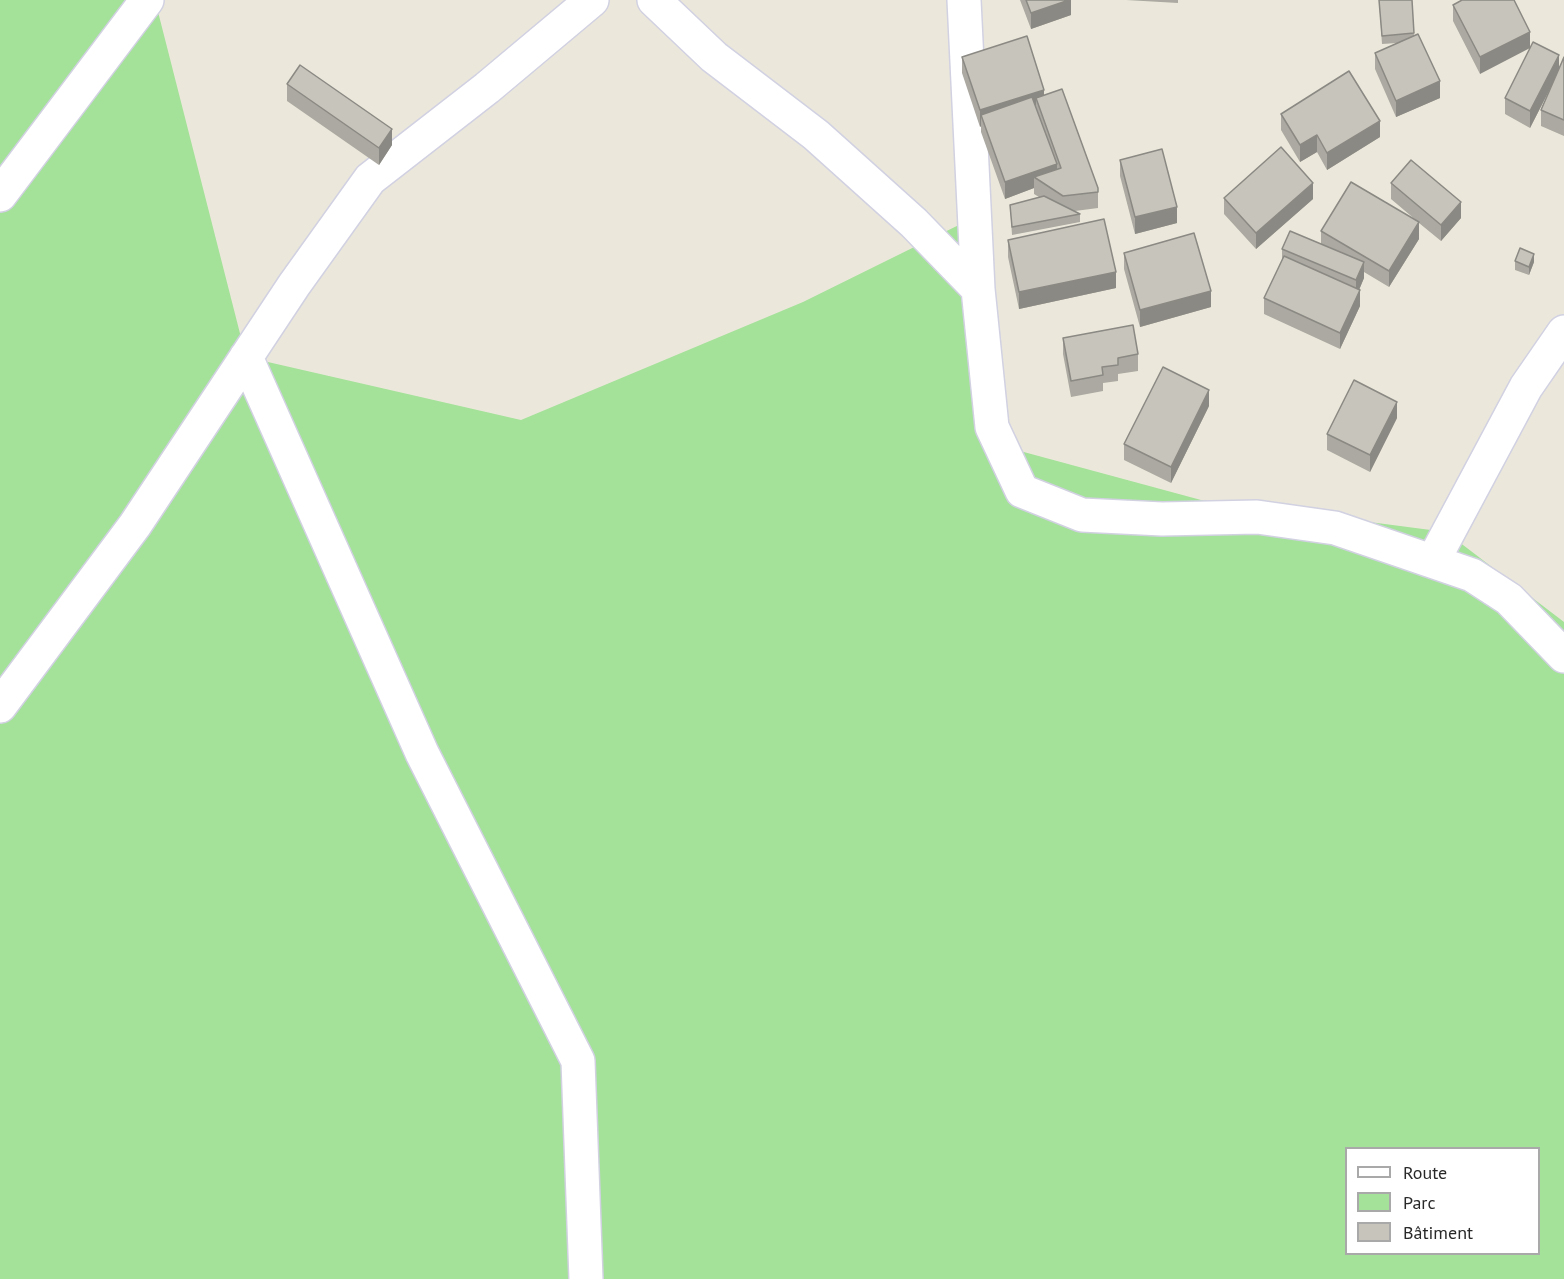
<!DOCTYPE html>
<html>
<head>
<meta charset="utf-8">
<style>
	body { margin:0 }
	#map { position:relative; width:1564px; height:1279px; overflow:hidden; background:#ebe8db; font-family:"PT Sans",sans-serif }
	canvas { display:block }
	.legend { position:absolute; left:1345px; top:1147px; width:195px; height:108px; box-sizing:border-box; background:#fff; border:2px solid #a9a9a9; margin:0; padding:8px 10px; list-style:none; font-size:18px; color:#292929 }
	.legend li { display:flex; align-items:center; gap:12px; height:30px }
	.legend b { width:30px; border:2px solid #a9a9a9 }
</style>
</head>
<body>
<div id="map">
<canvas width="1564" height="1279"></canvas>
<ul class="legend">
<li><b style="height:8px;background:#fff"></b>Route</li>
<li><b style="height:16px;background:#a4e199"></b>Parc</li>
<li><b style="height:16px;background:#c7c4bb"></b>Bâtiment</li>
</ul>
</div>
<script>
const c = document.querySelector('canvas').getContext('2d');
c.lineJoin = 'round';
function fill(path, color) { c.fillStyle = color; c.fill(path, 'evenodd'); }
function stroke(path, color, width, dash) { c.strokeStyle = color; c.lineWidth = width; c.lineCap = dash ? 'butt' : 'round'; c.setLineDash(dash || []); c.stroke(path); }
fill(new Path2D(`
	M0,0H155L246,357L521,420L803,302L977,216L1009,448L1201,500L1446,532L1564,622V1279H0ZM1346,1148H1538V1254H1346Z`), '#a4e199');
const minor = new Path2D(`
	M654,0L714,57L816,135L914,223L978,289
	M964,0L978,289L992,427L1022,491L1082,515L1162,519L1257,517L1335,528L1472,575L1509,599L1564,656
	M0,195L147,0
	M246,357L422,753L578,1061L586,1279
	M1433,561L1526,387L1564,332
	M0,706L135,525L294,285L370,179L487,88L592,0`);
stroke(minor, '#d1d1e2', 36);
stroke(minor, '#fff', 33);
fill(new Path2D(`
	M1020,0H1071V15L1031,29Z
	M1126,0H1178V3Z
	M1379,0H1412L1414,36L1440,98L1396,117L1375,69V53L1397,43L1382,44Z
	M1514,0L1480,74L1453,21V5Z
	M962,57L1044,95L1098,188V208L1075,211L1080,214V222L1012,235L1010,205L1039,197L1034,194V188L1005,199L981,132V126L980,127L962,73Z
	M1564,57V136L1541,126V110L1550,89L1530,128L1505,114V98L1559,68Z
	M287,84L392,145L379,165L287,101Z
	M1281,114L1380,137L1327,170L1317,152L1300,162L1281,130Z
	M1120,160L1177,223L1135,234L1120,176Z
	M1391,183L1461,218L1441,241L1419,223V239L1389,287L1364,272V278L1359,290L1360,306L1340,349L1264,314V298L1282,260V249L1321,244V231L1417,221L1391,199Z
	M1224,198L1313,199L1256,249L1224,214Z
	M1008,240L1116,288L1019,309L1008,257Z
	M1124,253L1211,307L1140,327L1124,269Z
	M1515,261L1534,262L1529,275L1515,270Z
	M1063,338L1138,354V371L1118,374V381L1103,383V391L1071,397L1063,354Z
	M1209,406L1171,483L1124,460V444Z
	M1397,418L1370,472L1327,450V434Z`), '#aba9a1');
fill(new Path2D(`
	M1069,0H1071V15L1031,29V13Z
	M1530,32V48L1480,74V57Z
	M1559,55V71L1530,128V111Z
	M1440,81V98L1396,117V101Z
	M1044,90V107L1036,98V109L981,115V126L980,127V110Z
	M1380,121V137L1327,170V153Z
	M392,129V145L379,165V148Z
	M1317,135V152L1300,162V145Z
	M1057,164V181L1034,177V188L1005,199V182Z
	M1313,183V199L1256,249V233Z
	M1461,202V218L1441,241V225Z
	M1177,207V223L1135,234V217Z
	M1419,222V239L1389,287V271Z
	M1534,254V262L1529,275V267Z
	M1364,262V278L1356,297V280Z
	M1116,272V288L1019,309V292Z
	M1360,290V306L1340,349V333Z
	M1211,291V307L1140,327V310Z
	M1209,390V406L1171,483V467Z
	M1397,402V418L1370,472V455Z`), '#8b8983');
const building = new Path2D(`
	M1026,0H1069L1031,13Z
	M1379,0H1412L1414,33L1382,36Z
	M1462,0H1514L1530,32L1480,57L1453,5Z
	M1418,34L1440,81L1396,101L1375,53Z
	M1027,36L1044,90L980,110L962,57Z
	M1533,42L1559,55L1530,111L1505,98Z
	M1564,57V120L1541,110Z
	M300,65L392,129L379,148L287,84Z
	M1349,71L1380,121L1327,153L1317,135L1300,145L1281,114Z
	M1062,89L1098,188V192L1063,196L1034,177L1061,168L1036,98Z
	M1032,97L1057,164L1005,182L981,115Z
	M1281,147L1313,183L1256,233L1224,198Z
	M1162,149L1177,207L1135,217L1120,160Z
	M1411,160L1461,202L1441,225L1391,183Z
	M1351,182L1419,222L1389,271L1321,231Z
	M1044,196L1080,214L1012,227L1010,205Z
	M1104,219L1116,272L1019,292L1008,240Z
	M1290,231L1364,262L1356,280L1282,249Z
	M1194,233L1211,291L1140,310L1124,253Z
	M1520,248L1534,254L1529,267L1515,261Z
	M1284,256L1360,290L1340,333L1264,298Z
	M1133,325L1138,354L1118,358V365L1102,367L1103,375L1071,381L1063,338Z
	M1163,367L1209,390L1171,467L1124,444Z
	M1354,380L1397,402L1370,455L1327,434Z`);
fill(building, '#c7c4bb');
stroke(building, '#8b8983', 1.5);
</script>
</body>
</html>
